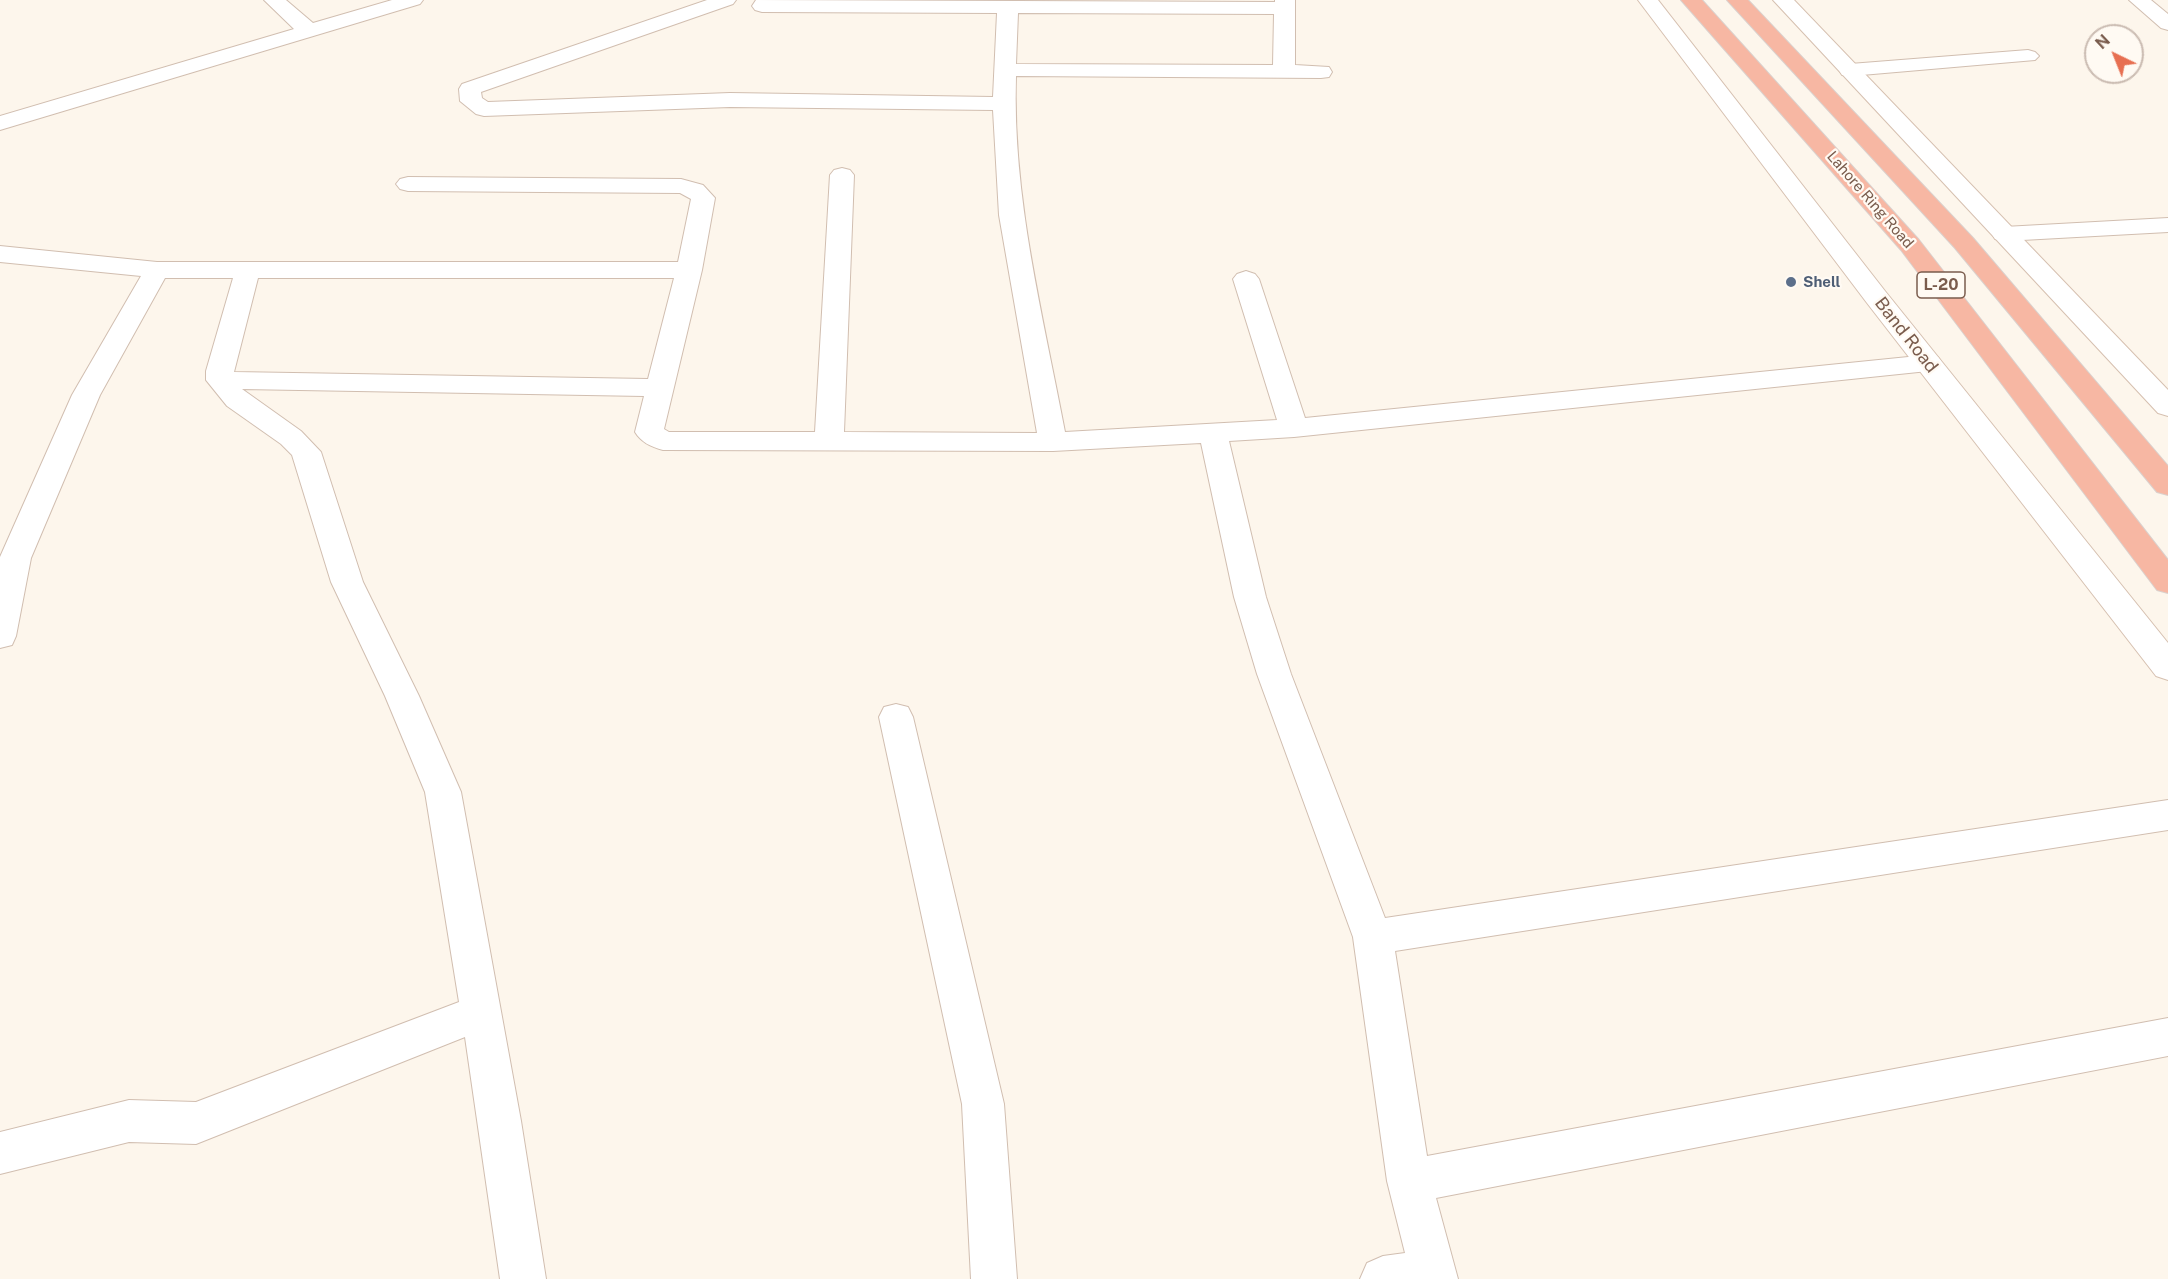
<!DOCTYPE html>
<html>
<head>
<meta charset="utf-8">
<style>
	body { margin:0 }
	#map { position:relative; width:2168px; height:1279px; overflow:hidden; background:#fdf6ec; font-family:"Public Sans",sans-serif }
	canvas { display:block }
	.north { position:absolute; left:2084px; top:24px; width:60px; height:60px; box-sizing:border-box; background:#fffaf3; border:2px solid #cabbb1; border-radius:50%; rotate:317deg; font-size:16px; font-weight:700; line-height:24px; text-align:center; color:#7a5c4d }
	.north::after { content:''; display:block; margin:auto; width:21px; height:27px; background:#e76f51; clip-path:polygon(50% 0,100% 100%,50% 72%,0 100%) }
</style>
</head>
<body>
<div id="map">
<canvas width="2168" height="1279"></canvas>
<div class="north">N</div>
</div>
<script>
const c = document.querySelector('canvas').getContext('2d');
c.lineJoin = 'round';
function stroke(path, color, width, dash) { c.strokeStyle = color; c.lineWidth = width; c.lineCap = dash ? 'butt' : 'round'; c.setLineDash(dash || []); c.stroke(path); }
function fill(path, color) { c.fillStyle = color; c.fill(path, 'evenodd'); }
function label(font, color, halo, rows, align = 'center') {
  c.font = font + ' "Public Sans",sans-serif'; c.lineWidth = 4.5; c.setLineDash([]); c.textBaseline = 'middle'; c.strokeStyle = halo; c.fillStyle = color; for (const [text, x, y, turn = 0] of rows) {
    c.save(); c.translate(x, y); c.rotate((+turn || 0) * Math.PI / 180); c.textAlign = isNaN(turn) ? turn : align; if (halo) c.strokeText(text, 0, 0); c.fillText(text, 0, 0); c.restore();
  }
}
const minor = new Path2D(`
	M264,0H286L313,23L392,0H423L420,4L0,130V116L294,29Z
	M707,0H736L733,4L481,92L482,98L488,102L730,93L993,97L997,13L762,12L755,10L752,6L756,0L1275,2V0H1295V65L1329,67L1332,72L1329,77L1321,78L1016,76C1012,197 1043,315 1065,432L1277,420L1233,279L1237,274L1246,271L1255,274L1259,279L1305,418L1928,355L1938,357L1942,363L1938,369L1928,371L1294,437L1229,441L1266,597L1291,674L1385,918L2168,800V830L1395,951L1427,1156L2168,1018V1056L1436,1198L1458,1279H1360L1367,1263L1383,1256L1405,1253L1387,1181L1353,937L1257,674L1234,597L1201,443L1053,451L663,450C651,447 641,442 635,432L644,396L242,389L301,431L321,452L363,582L419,696L461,792L521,1121L546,1279H500L465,1037L196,1144L129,1142L0,1174V1132L129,1100L196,1102L459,1002L425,792L385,696L331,582L292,455L281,444L227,406L206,380V371L233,278H165L100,395L31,558L16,636L12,645L0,648V557L72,395L141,276L0,262V246L157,262H678L691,199L680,193L408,191L400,189L396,184L400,179L408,177L681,179L703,185L715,198L702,270L664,429L669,432H815L830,175L834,170L842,168L850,170L854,175L844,432L1037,433L999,215L993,110L730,107L484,116L476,114L460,101L459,89L462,84ZM1018,13L1274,14L1273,65L1016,64ZM258,278H674L648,379L234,372Z
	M2129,0H2151L2168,14V30L2161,28Z
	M2028,50L2035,52L2039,56L2035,60L1850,76L1842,75L1839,70L1842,65L1850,64Z
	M2168,218V232L2004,241L1995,239L1992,234L1995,229L2004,227Z
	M896,704L908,707L913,717L1004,1104L1017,1279H971L962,1104L879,717L884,707Z`);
const secondary = new Path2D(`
	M1638,0H1658L1885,291L2168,643V680L2156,676L1867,303Z
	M1773,0H1794L2168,390V416L2158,413Z`);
const motorway = new Path2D(`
	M1681,0H1702L1919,240L2168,560V593L2157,590L1901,250Z
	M1727,0H1748L1973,238L2168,466V495L2157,492L1955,248Z`);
stroke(minor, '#d1beb0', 2);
stroke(secondary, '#d6c0b0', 2);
stroke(motorway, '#dad1cd', 2);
fill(minor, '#fff');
fill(secondary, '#fff');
fill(motorway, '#f7b7a3');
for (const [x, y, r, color] of [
	[1791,282,6,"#5c6f8a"]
]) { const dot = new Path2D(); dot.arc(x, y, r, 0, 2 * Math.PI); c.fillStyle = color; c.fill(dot); stroke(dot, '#fffaf3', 2); }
label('15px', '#7a5c4d', '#fffaf3', [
	["Lahore Ring Road",1870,200,49]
]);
label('bold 15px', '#4e5e75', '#fffaf3', [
	["Shell",1803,282]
], 'left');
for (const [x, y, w] of [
	[1941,285,48]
]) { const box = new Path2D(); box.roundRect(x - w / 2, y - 13, w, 26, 4.5); c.fillStyle = '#fffaf3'; c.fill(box); stroke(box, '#7a5c4d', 1.5); }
label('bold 16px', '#7a5c4d', null, [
	["L-20",1941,285]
]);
label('18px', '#7a5c4d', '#fffaf3', [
	["Band Road",1906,335,52]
]);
</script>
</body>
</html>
